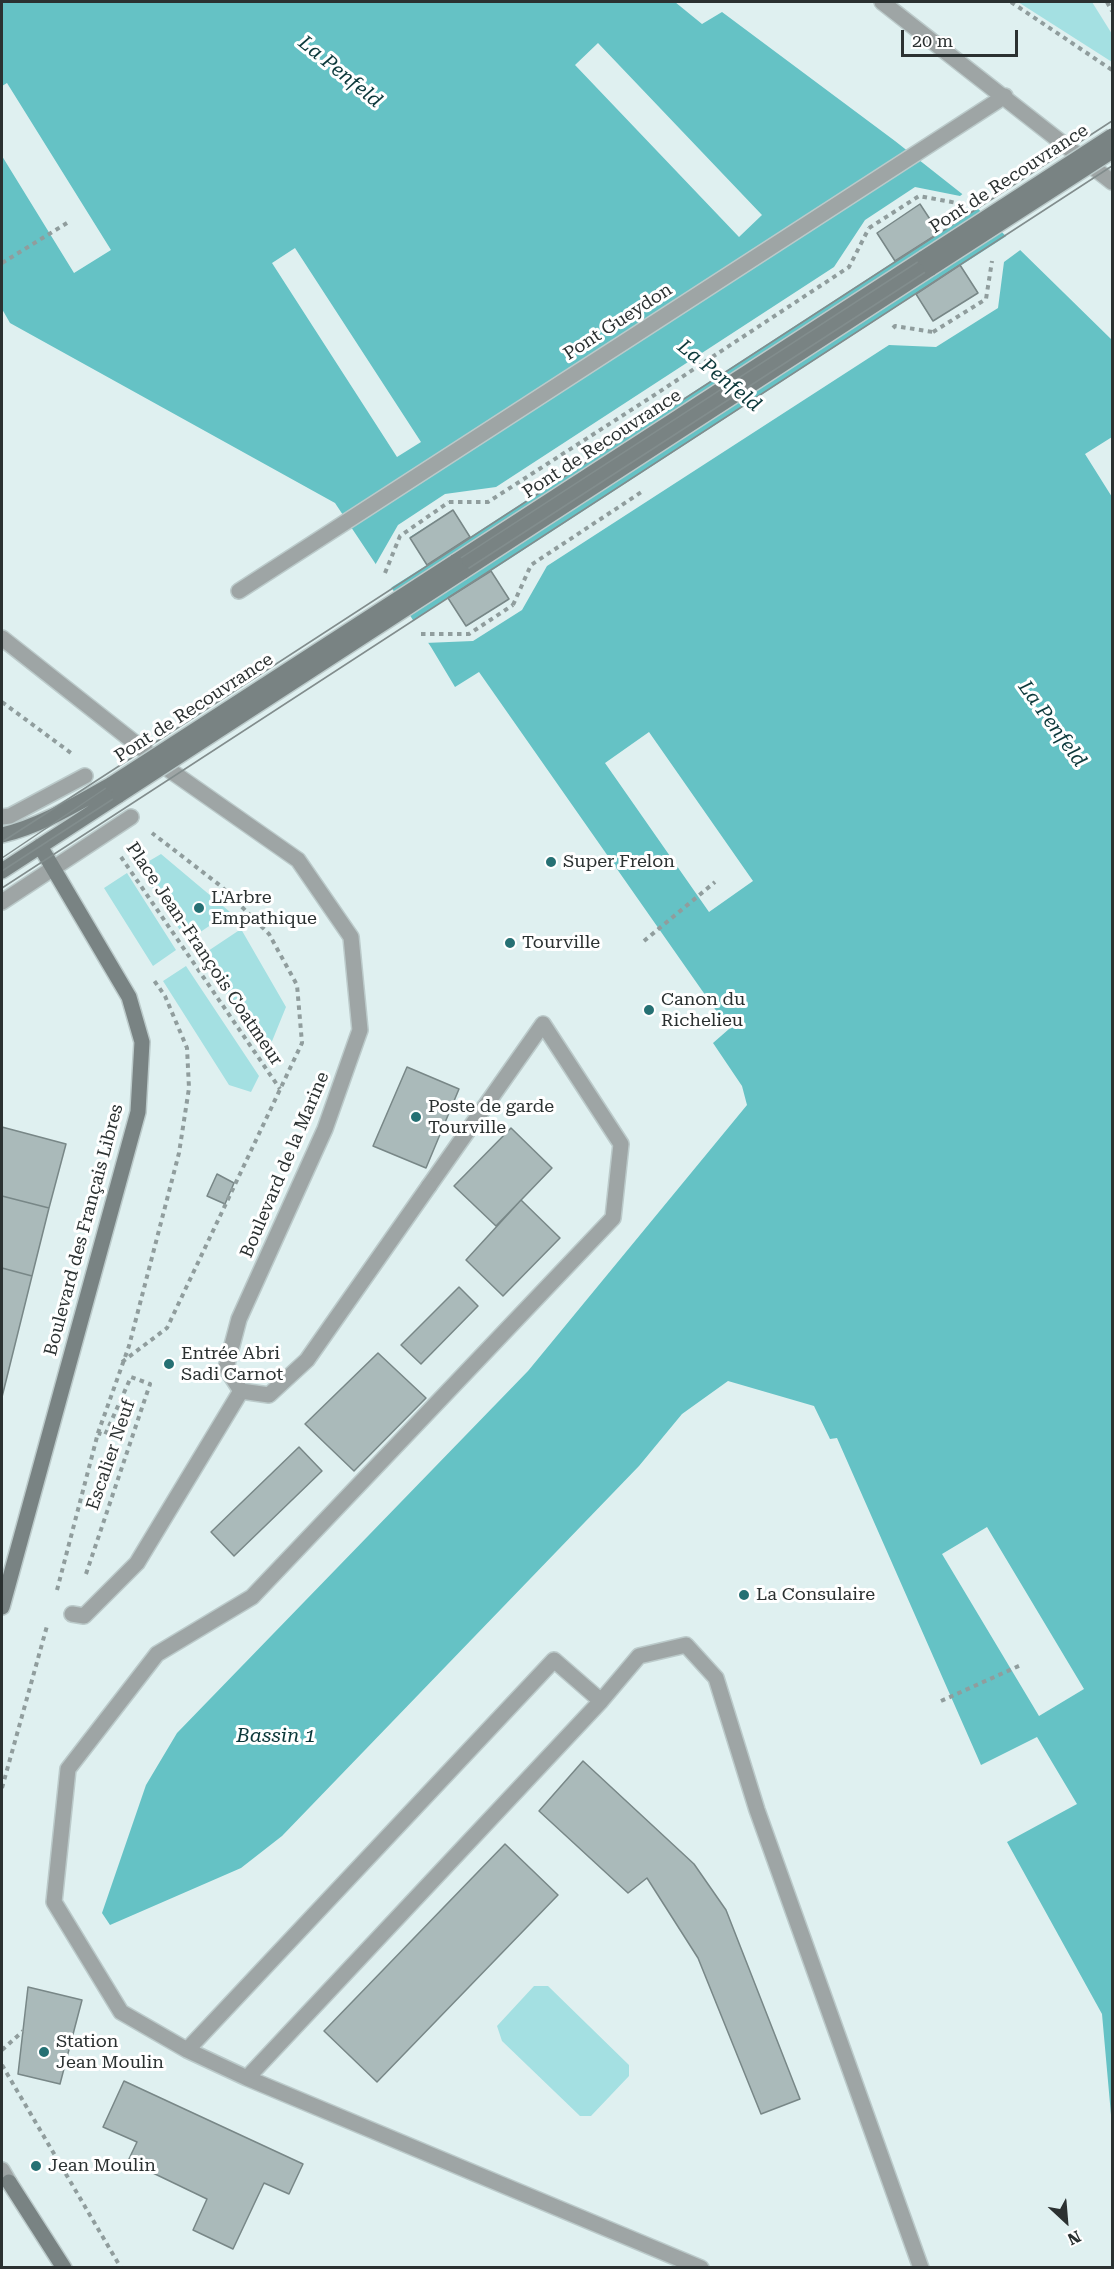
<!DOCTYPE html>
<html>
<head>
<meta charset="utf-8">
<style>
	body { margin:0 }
	#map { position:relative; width:1114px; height:2269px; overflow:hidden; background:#dff0f0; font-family:"Roboto Serif",serif }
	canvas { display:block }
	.frame { position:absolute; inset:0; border:3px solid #2b3131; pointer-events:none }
	.north { position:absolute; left:1036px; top:2191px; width:60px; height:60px; -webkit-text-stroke:4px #fff; paint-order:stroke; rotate:154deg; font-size:16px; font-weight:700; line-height:24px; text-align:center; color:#2b3131 }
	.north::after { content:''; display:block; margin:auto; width:21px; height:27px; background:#2b3131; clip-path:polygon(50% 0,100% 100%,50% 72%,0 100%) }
	.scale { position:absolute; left:901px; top:30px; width:117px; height:27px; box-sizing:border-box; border:3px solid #2b3131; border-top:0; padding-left:8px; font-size:18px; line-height:21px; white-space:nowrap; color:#2b3131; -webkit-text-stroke:4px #fff; paint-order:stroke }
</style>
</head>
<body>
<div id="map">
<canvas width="1114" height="2269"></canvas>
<div class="frame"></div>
<div class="north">N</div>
<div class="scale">20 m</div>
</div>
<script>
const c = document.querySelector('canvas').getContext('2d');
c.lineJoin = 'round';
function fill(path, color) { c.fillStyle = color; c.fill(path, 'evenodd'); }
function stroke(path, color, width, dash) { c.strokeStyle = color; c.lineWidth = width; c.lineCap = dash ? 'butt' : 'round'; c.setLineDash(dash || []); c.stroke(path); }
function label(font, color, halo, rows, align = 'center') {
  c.font = font + ' "Roboto Serif",serif'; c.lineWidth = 6; c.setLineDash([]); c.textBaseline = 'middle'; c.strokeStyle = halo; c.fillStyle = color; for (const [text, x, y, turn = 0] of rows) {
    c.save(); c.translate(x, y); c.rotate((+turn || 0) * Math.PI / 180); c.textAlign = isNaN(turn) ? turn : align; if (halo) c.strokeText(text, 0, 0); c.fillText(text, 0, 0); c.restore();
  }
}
fill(new Path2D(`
	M1018,2H1092L1112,34V62Z
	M161,854L230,912L187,941L139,867Z
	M127,873L176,950L153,966L104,888Z
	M241,929L286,1007L266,1056L202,955Z
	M186,966L259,1076L251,1092L229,1085L163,981Z
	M534,1986H548L629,2065V2076L591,2116H580L502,2041L497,2026Z`), '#a4e0e2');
fill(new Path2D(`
	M2,2H675L702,24L722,12L895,141L966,197L1112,340V2126L1102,2014L1007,1842L1077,1804L1037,1737L981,1765L837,1438L830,1439L814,1406L728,1381L682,1414L639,1466L282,1836L241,1868L110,1925L102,1913L146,1785L177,1733L528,1371L747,1105L742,1086L713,1043L729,1029L479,672L455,687L431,647L335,503L10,323L2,309Z`), '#65c2c5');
fill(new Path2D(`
	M598,43L762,215L739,237L575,65Z
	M7,83L111,250L74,273L2,156V86Z
	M915,187L960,196L965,192L979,207L939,233L920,205L877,233L895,261L470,537L453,510L410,537L427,565L389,589L374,567L398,525L445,494L496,487L834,267L865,220Z
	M1008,235L1023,248L1004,262L998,308L936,347L889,345L547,566L522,610L473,641L425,643L411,622L448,598L467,626L509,599L491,571L916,294L933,321L977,293L960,266Z
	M295,248L421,442L397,457L272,263Z
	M1112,437V497L1085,454Z
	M649,732L753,881L709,912L605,763Z
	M987,1527L1084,1689L1039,1716L942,1554Z`), '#dff0f0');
const building = new Path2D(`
	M920,204L939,233L895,261L877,233Z
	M960,265L978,293L933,321L916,294Z
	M453,510L470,537L427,565L410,538Z
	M491,571L509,599L466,626L448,598Z
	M407,1067L459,1089L426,1168L373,1146Z
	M2,1127L66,1144L49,1208L2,1196Z
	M511,1128L552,1168L496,1226L454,1186Z
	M217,1174L234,1183L225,1204L207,1196Z
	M2,1196L49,1208L32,1276L2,1268Z
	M521,1200L560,1238L503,1296L466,1260Z
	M2,1268L32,1276L2,1397Z
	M459,1287L478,1306L421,1364L401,1345Z
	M378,1353L426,1398L354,1471L305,1424Z
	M299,1447L322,1471L234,1556L211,1532Z
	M583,1761L694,1864L726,1910L800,2099L761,2114L698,1958L647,1878L628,1893L539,1811Z
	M505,1844L558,1895L377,2082L324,2031Z
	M28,1987L82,2000L60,2084L18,2074Z
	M124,2081L303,2164L289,2194L264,2183L233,2249L193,2230L207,2199L128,2161L137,2142L103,2127Z`);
fill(building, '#aababa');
stroke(building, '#788787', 1.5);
const lane = new Path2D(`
	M882,2L1112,182
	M239,591L1005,96
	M429,1186L543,1024L621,1144L613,1218L252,1597L157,1654L68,1769L54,1902L121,2012L187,2050L247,2078L701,2268
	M72,1614L84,1616L137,1563L241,1391
	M601,1701L639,1656L686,1645L716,1678L757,1810L921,2268
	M187,2050L554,1660L601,1701L247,2078`);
const street = new Path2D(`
	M2,638L168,769L298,860L351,937L360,1030L325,1129L239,1319L226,1368L241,1391L269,1395L307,1360L429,1186
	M2,817L10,816L85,776
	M2,902L131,817
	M2,2170L9,2182`);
const secondary = new Path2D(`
	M455,562L924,258
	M462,572L931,268
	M2,835C41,826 76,804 112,784
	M2,871L119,795
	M2,1607L138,1112L142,1042L129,997L40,846
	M9,2182L64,2268`);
stroke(lane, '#bbcaca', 18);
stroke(street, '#bbcaca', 18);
stroke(secondary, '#bbcaca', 18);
stroke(new Path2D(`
	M1011,2L1112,70
	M1107,2L1112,11
	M2,263L67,223
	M893,328L895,326L933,332
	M449,502H488L656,394L849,267L869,228
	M513,605L531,565L643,491
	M2,702L71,753
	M121,857L280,1089
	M644,941L715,882
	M122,1362L167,1328L302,1043L297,985L269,934L222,887L152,833
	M86,1574L150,1384L131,1377L105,1435L98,1433
	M57,1590L98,1433L129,1346L179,1153L189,1088L187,1048L165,996L153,979
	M941,1701L1021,1665
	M2,1788L47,1626
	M2,2050L23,2031
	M2,2065L121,2268`), '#909d9d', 4, [4.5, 4.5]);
stroke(lane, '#9ea5a5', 15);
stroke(street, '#9ea5a5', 15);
stroke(secondary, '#798383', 15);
stroke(new Path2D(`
	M2,842L1112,121
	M2,858L112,784L1112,136
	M2,871L1112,151
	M2,888L1112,166`), '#828d8d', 1.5);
const secondaryBridge = new Path2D(`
	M924,258L1112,136
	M931,268L1112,151
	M112,784L455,562
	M119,795L462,572`);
stroke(secondaryBridge, '#bbcaca', 18, []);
stroke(new Path2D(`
	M869,228L919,196L957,203
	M933,332L986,299L992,261
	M385,573L400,536L449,502
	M421,634H469L513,605`), '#909d9d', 4, [4.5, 4.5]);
stroke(secondaryBridge, '#798383', 15);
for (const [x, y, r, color] of [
	[551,862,6,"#257073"],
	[199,908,6,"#257073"],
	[510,943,6,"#257073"],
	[649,1010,6,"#257073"],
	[416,1117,6,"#257073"],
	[169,1364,6,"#257073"],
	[744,1595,6,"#257073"],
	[44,2052,6,"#257073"],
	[36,2166,6,"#257073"]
]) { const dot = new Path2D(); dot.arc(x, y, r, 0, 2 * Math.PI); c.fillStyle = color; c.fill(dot); stroke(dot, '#fff', 2); }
label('18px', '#2b3131', '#fff', [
	["Pont de Recouvrance",1009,179,-33],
	["Pont Gueydon",618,322,-33],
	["Pont de Recouvrance",602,444,-33],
	["Pont de Recouvrance",194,708,-33],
	["Place Jean-François Coatmeur",204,954,56],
	["Boulevard de la Marine",285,1165,-67],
	["Boulevard des Français Libres",84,1230,-75],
	["Escalier Neuf",111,1455,-71]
]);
label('18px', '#2b3131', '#fff', [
	["Super Frelon",563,862],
	["L'Arbre",211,898],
	["Empathique",211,919],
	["Tourville",522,943],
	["Canon du",661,1000],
	["Richelieu",661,1021],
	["Poste de garde",428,1107],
	["Tourville",428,1128],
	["Entrée Abri",181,1354],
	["Sadi Carnot",181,1375],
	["La Consulaire",756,1595],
	["Station",56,2042],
	["Jean Moulin",56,2063],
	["Jean Moulin",48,2166]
], 'left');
label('italic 20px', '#0c393b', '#fff', [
	["La Penfeld",340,72,39],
	["La Penfeld",719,376,39],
	["La Penfeld",1052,724,54],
	["Bassin 1",276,1736]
]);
</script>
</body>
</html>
